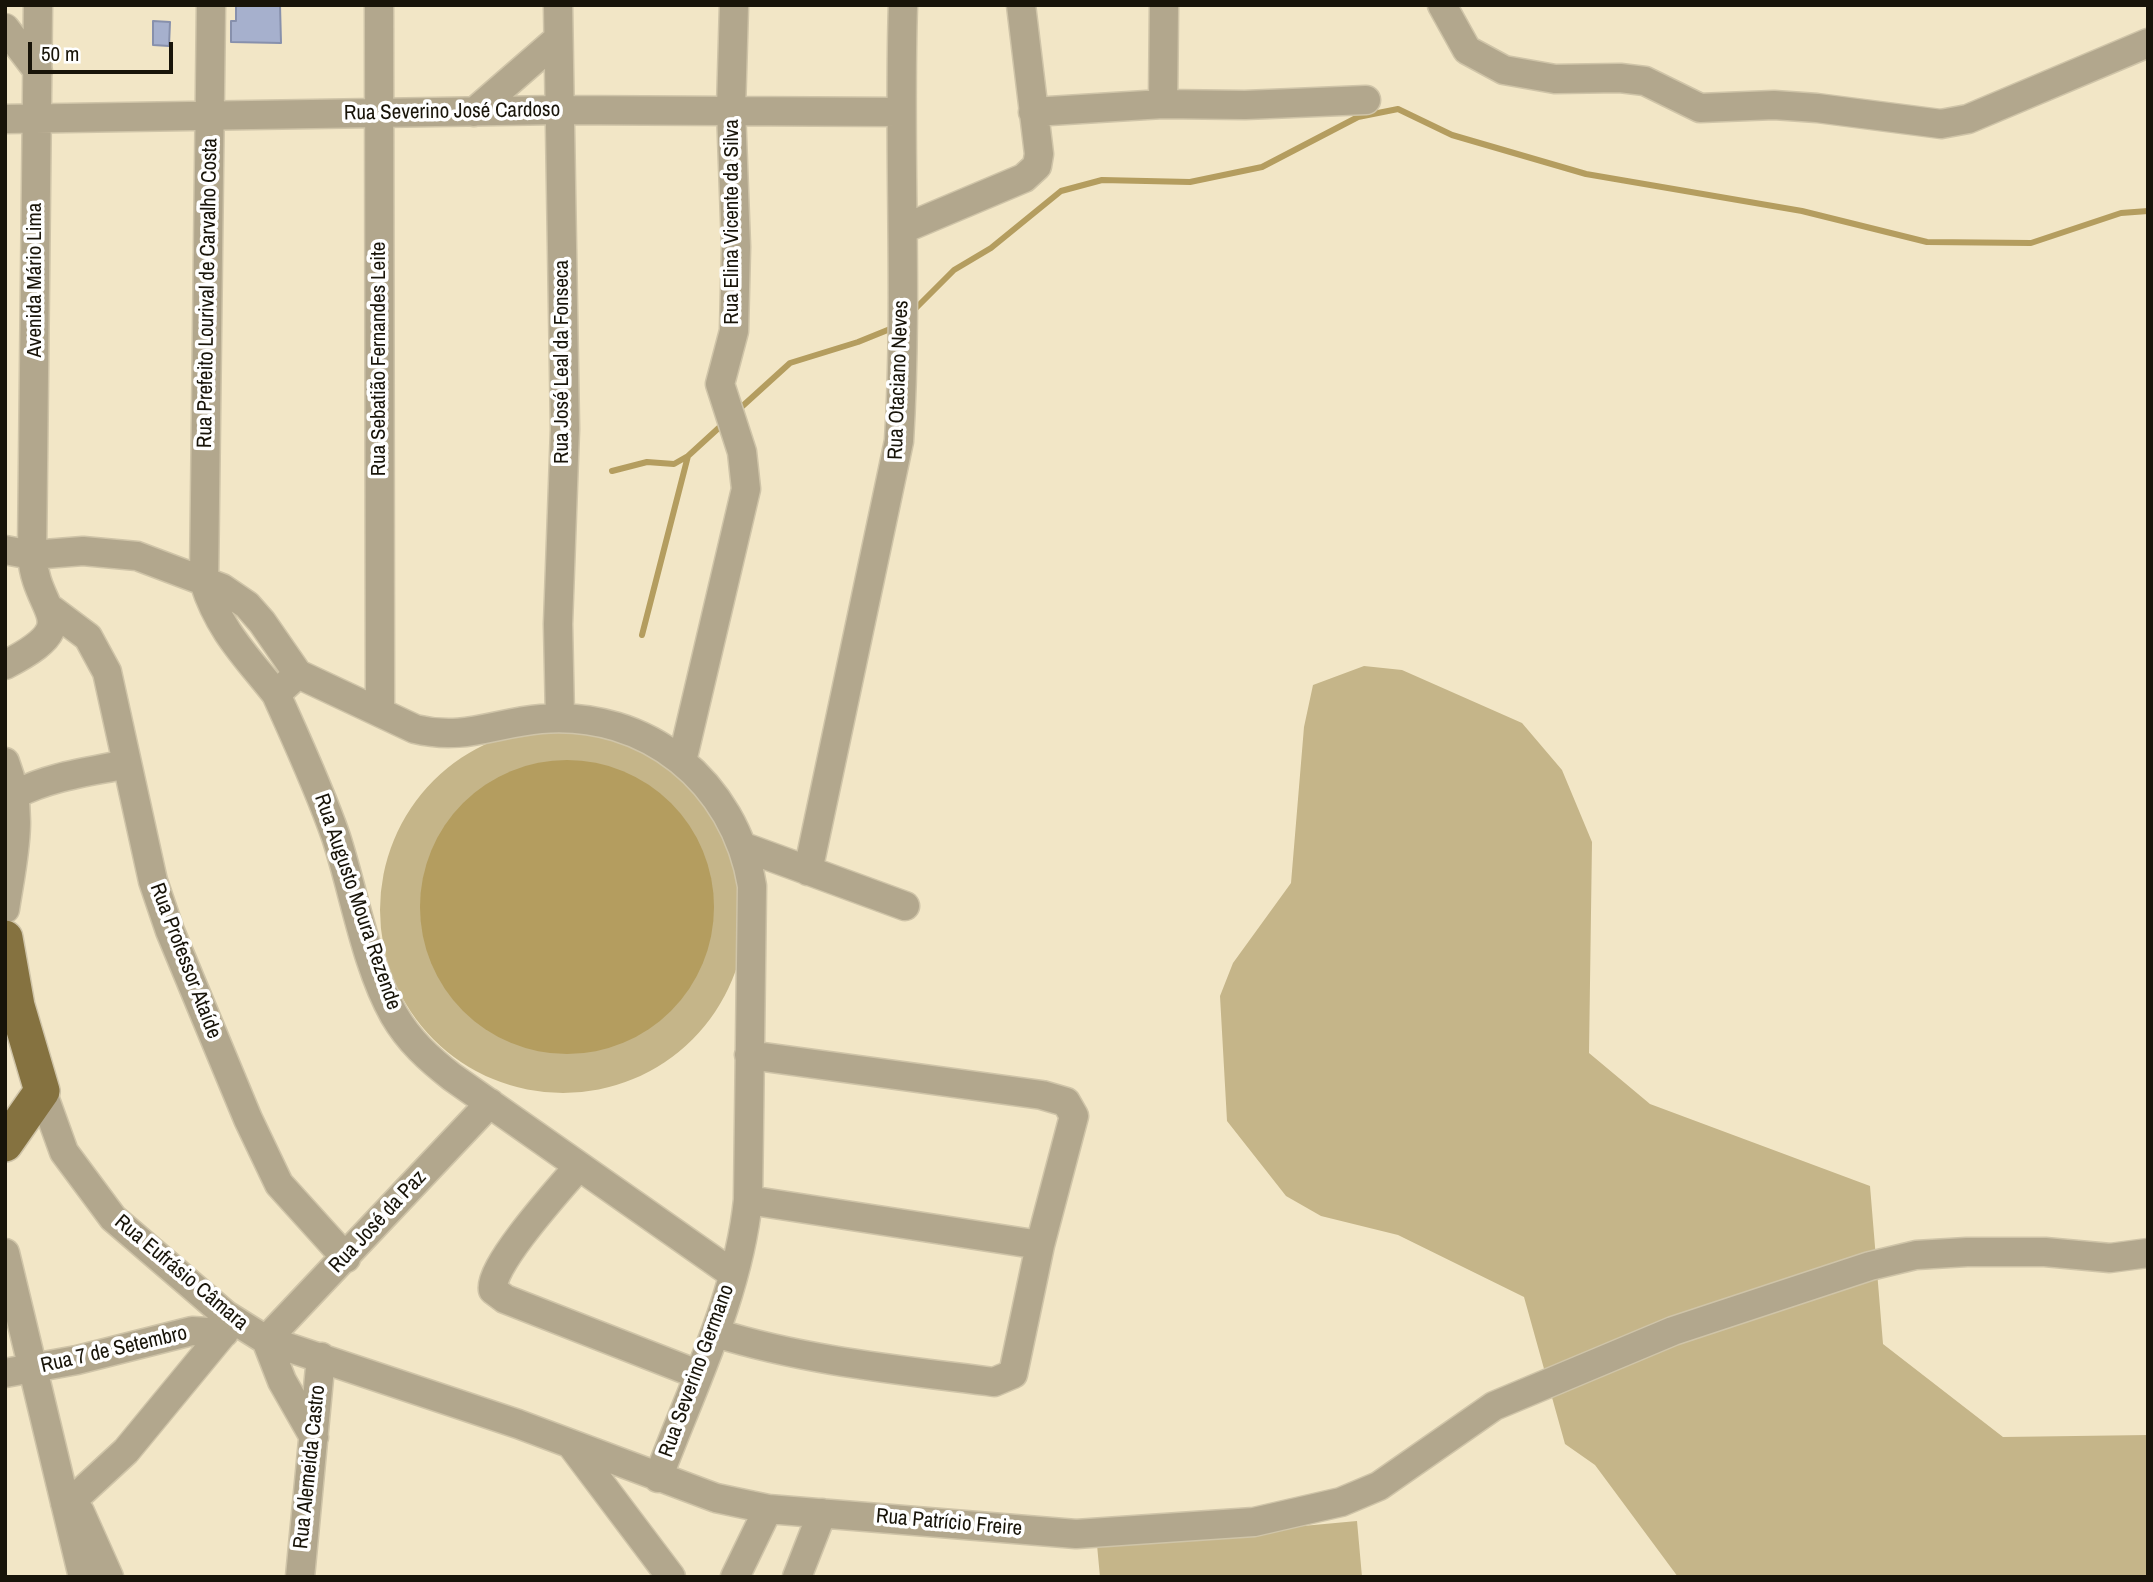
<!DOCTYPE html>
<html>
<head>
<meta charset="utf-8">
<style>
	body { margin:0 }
	#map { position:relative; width:2153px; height:1582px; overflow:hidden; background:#f2e6c6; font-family:"Archivo Narrow",sans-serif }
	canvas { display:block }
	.frame { position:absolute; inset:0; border:7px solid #181409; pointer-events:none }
	.scale { position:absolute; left:28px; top:42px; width:145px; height:32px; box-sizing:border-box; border:4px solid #181409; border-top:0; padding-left:9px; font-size:21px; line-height:24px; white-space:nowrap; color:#181409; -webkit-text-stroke:5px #fff; paint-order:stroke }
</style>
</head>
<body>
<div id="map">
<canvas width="2153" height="1582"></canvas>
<div class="frame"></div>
<div class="scale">50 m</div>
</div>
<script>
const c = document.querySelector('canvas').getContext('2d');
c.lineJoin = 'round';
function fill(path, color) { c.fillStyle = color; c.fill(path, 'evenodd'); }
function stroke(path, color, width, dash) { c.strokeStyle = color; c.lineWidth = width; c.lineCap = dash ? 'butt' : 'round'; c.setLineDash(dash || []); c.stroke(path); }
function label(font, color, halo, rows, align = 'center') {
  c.font = font + ' "Archivo Narrow",sans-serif'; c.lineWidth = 7; c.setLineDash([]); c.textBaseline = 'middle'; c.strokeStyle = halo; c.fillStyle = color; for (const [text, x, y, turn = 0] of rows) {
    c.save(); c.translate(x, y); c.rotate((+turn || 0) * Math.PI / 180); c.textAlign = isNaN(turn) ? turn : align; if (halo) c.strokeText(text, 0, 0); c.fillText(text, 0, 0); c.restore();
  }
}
fill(new Path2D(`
	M1364,666L1402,670L1522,723L1562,770L1592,842L1589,1053L1650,1104L1870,1186L1883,1344L2003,1437L2148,1435V1577H1678L1595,1465L1565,1444L1524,1297L1398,1235L1321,1216L1286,1196L1227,1121L1220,996L1233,963L1291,883L1304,727L1313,685Z
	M380 910a183 183 0 1 1 366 0a183 183 0 1 1-366 0Z
	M1357,1521L1362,1577H1100L1097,1545Z`), '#c5b589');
fill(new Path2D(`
	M420 907a147 147 0 1 1 294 0a147 147 0 1 1-294 0Z`), '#b49d5f');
stroke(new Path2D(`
	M911,313L954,270L991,248L1061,191L1102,180L1190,182L1262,167L1358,117L1398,109L1452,135L1586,174L1802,211L1927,242L2031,243L2121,213L2148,211
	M736,412L790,363L858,342L895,327
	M612,471L647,462L674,464L688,456
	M642,635L688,456L723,424`), '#b49d5f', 6);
const building = new Path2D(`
	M236,5H280L281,43L231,42V21H236Z
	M153,21L170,22L169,46L153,45Z`);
fill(building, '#a6b0cd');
stroke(building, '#8790ac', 2);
const minor = new Path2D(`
	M211,5L204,582C219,630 245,655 276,694
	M379,5L380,712
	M558,5L565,429L558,624L560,718
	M1442,5L1467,50L1504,70L1555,79L1620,78L1645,81L1700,108L1774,105L1817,108L1941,124L1968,119L2148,43
	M5,28L38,71
	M1163,104L1164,5
	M474,112L558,39
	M1033,112L1163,104L1245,105L1366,100
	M5,119L559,110L899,112
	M903,229L1024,178L1037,166L1039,154L1021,5
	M5,550L32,555L83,551L137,556L222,588L247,605L262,622L298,674L415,729C464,741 494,723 541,719C647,710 735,782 752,886L748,1200C738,1297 692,1387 658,1478
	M52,610L88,637L107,672L153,881L170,931L248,1119L279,1184L346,1258
	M5,665C88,622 36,616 32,555L38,5
	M298,674L276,694C297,741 319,788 336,837C354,892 366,966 394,1015C409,1041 429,1059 452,1077L733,1274
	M682,761L746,489L742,452L720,384L734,331L736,247L731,109L734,5
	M5,762C25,813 13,857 5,909
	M16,794C51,776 89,772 127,764
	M744,847L905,906
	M808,871L899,441C908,296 898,150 903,5
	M42,1091L64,1152L113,1218L226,1315L266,1340L518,1424L716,1498L768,1509L1076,1534L1254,1522L1341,1502L1379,1486L1494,1406L1673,1331L1870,1266L1916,1255L1967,1252H2045L2110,1258L2148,1253
	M579,1166C561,1187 488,1267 493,1290L505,1299L697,1374
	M748,1200L1040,1245
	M5,1253L83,1577
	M716,1333C805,1361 901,1370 994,1382L1013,1374L1040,1245L1074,1116L1066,1102L1042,1095L749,1055
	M5,1373L77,1360L192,1331L224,1333
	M314,1437L282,1381L266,1340L490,1103
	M573,1447L671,1577
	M65,1503L74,1499L126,1451L234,1320
	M80,1512L109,1577
	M300,1577L321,1357
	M735,1577L768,1509
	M797,1577L822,1513`);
const major = new Path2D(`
	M5,938L17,1006L42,1091L5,1144`);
stroke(minor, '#cfc4a8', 31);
stroke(major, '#cfc4a8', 38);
stroke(minor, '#b2a78d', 28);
stroke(major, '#857240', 35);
label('21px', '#181409', '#fff', [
	["Rua Severino José Cardoso",452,112,-1],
	["Rua Elina Vicente da Silva",732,222,-90],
	["Avenida Mário Lima",35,280,-90],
	["Rua Prefeito Lourival de Carvalho Costa",208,293,-89],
	["Rua Sebatião Fernandes Leite",379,359,-90],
	["Rua José Leal da Fonseca",562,362,-90],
	["Rua Otaciano Neves",899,380,-88],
	["Rua Augusto Moura Rezende",357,902,71],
	["Rua Professor Ataíde",185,961,69],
	["Rua José da Paz",378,1222,-47],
	["Rua Eufrásio Câmara",181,1273,40],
	["Rua 7 de Setembro",114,1350,-13],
	["Rua Severino Germano",697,1371,-70],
	["Rua Alemeida Castro",310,1467,-84],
	["Rua Patrício Freire",949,1523,5]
]);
</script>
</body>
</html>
